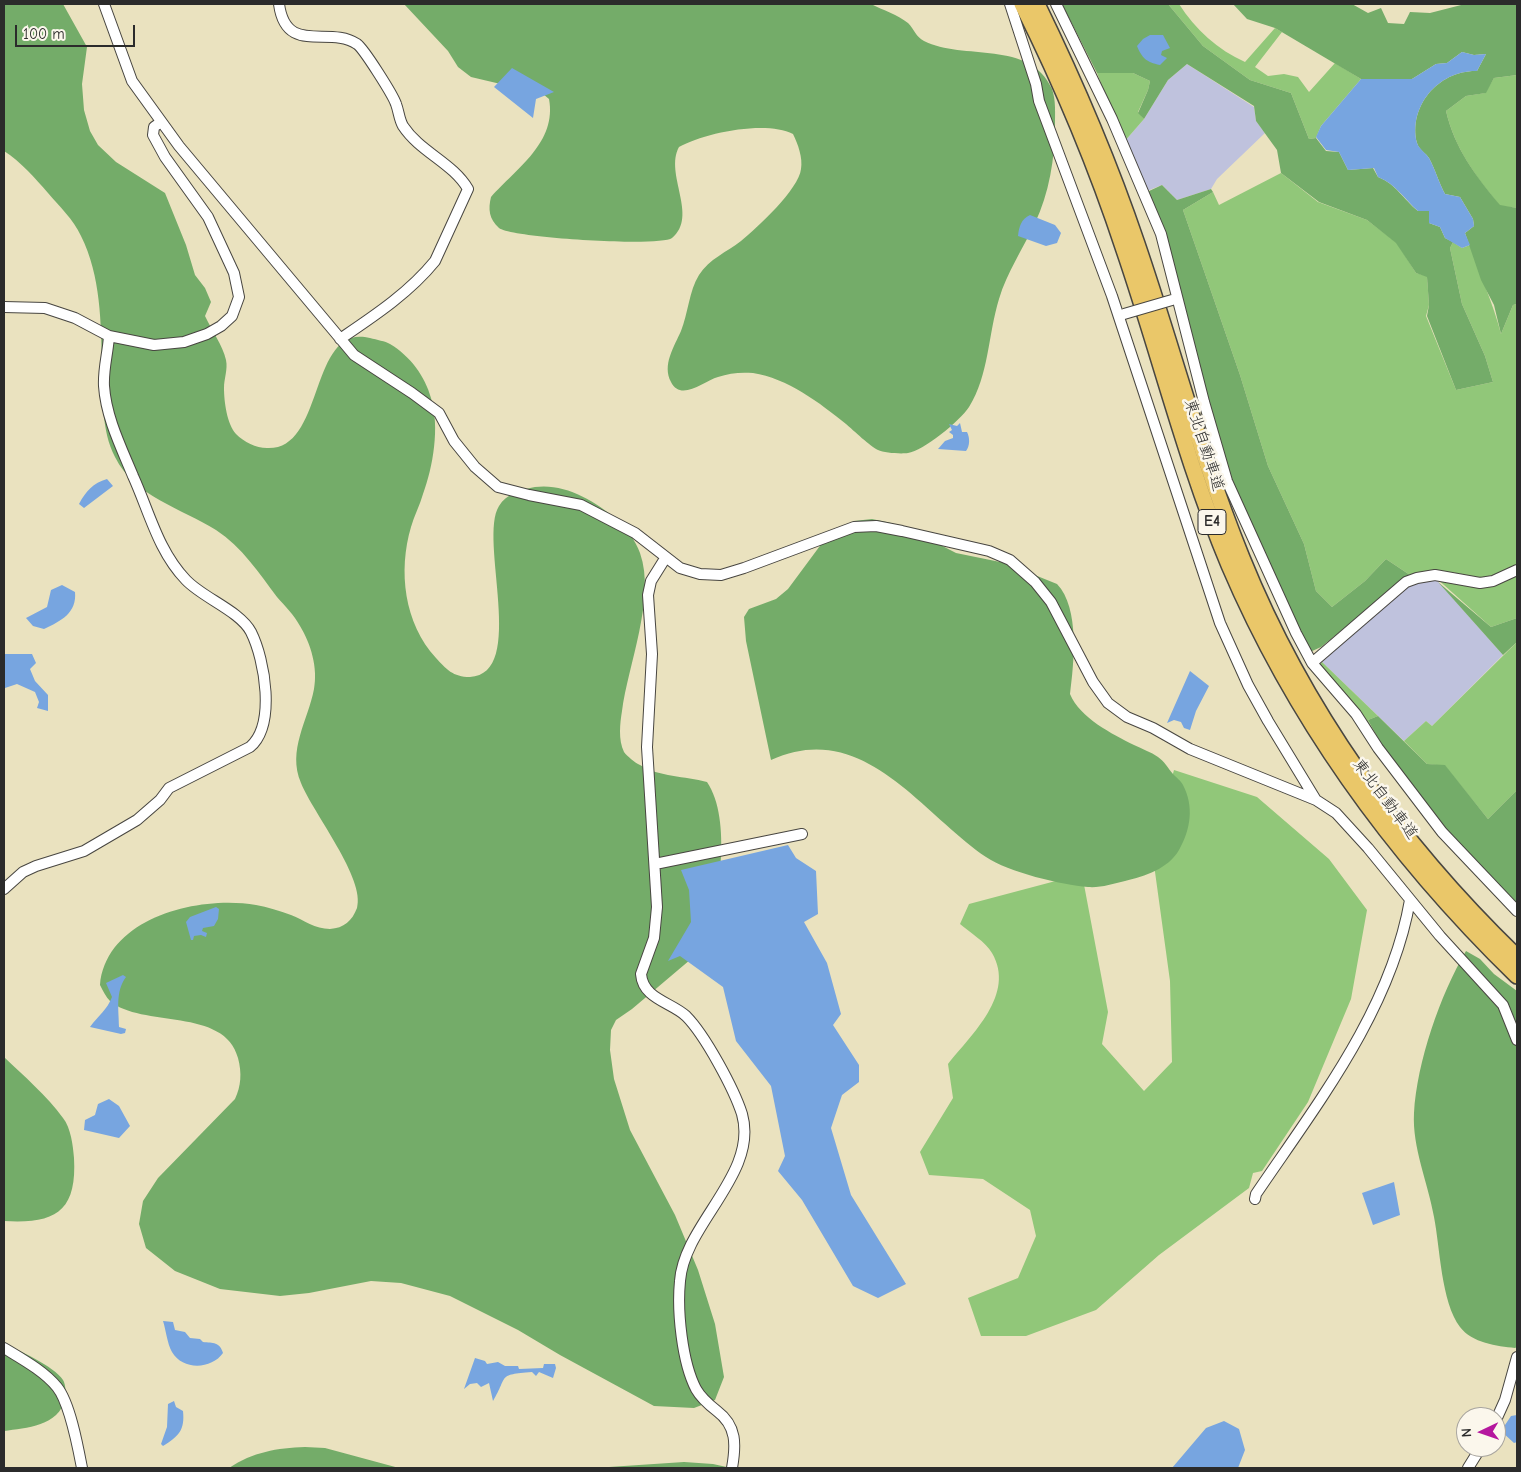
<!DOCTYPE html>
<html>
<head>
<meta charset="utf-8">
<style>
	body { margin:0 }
	#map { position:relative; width:1521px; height:1472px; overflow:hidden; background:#eae2bf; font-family:"Comic Neue",sans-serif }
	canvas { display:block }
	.frame { position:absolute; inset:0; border:5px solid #2b2b2b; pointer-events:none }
	.north { position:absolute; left:1456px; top:1407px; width:50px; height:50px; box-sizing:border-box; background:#fbf7ec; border:1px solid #a8a59f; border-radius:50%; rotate:267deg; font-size:14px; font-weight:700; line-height:20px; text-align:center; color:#2b2b2b }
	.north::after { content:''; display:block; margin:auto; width:18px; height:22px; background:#b5179e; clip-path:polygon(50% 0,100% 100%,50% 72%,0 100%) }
	.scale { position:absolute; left:15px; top:25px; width:120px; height:22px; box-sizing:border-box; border:2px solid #2b2b2b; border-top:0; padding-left:6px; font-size:15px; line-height:18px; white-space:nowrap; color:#2b2b2b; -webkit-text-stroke:4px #fbf7ec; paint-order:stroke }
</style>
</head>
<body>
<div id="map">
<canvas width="1521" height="1472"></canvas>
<div class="frame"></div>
<div class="north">N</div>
<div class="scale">100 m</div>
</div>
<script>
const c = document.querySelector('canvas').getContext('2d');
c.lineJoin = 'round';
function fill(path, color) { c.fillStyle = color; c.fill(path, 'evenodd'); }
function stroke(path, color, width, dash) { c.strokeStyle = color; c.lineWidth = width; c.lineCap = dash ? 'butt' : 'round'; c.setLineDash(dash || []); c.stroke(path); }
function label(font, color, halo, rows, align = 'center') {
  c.font = font + ' "Comic Neue","Klee One",sans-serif'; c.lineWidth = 5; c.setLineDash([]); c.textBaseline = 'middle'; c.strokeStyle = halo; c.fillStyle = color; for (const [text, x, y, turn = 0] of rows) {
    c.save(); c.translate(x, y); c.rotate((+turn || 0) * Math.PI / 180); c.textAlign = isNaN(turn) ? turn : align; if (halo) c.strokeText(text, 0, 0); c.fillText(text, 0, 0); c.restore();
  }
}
fill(new Path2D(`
	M1187,64L1254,107L1256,121L1265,133L1217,179L1211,189L1177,200L1162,185L1147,191L1124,142L1144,119L1168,80Z
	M1434,577L1503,655L1432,726L1426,721L1404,741L1322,662L1407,585Z`), '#bfc2dd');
fill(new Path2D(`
	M1168,4H1179C1195,29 1218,50 1245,62L1275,28L1282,32L1255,67L1268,76L1284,74L1298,77L1309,92L1335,63L1361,79L1321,126L1316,138L1309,139L1291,93L1250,80L1203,46Z
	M1097,73H1133L1150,81L1148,90L1138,112L1144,119L1124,142Z
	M1517,75V208L1500,206C1475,175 1455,149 1446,111L1466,96L1485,93L1494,78Z
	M1281,173L1318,202L1367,220L1397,243L1416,273L1427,276L1429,305L1426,316L1456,390L1493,382L1485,356L1462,304L1450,248L1453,242L1462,248L1470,245C1480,275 1493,303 1501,334L1513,305L1517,304V565L1501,573L1481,578L1451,572L1410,575L1386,559L1365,581L1332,607L1316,591L1304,544L1268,466L1240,375L1183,210L1213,192L1219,205Z
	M1517,573V618L1491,627L1435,577L1484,586Z
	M1517,642V790L1488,819L1445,766L1427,764L1404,741L1426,721L1432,726Z
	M1322,662L1378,716L1368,720L1385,753L1317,667Z
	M1174,770L1257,797L1329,859L1367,910L1351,999L1308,1102L1262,1171L1253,1173L1249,1188L1159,1255L1096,1310L1026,1336H981L968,1298L1018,1278L1036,1236L1030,1210L983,1179L929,1175L920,1152L953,1098L948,1064C972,1034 1016,994 992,953C986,942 969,932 960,924L969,904L1082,874L1108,1012L1102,1044L1144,1091L1172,1062L1170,981L1152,850Z`), '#91c779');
fill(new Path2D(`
	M4,4H63L87,47L82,84L84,110L90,131L98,145L116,162L165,193L186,245L195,275L205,288L211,302L205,316C211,329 223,346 226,360C228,369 224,379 224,388C224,402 227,424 236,434C244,442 256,448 267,448C326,451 308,322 370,338C377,340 385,341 390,344C410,356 425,376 431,398C440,427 433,467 423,494C420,505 414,516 411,527C398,571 404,623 436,658C446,669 453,677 470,677C528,674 478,539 499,506C506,494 522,489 535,487C564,483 594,500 616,519C625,527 636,541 640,553C656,598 628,665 622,711C620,723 618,740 624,752C627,756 635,763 640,765C659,777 685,776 707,782C733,821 717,899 710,943L632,1009L616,1020L611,1030L610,1050L614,1079L630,1130L675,1215L698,1270L715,1324L724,1377L715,1400L694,1408L654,1406L560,1355L518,1330L450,1296L401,1283L371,1281L309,1293L280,1296L220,1289L175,1271L146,1248L139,1224L143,1201L158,1178L235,1099C241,1086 242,1073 238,1058C225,1007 141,1028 110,1001C106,997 103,991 100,985C106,917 200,895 256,905C267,907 280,911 291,915C304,920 315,929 330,929C344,928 352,921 357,908C366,879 313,813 301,783C287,750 308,721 314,689C318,668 311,644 300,626C294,615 285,606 277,597C259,573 242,547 216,530C181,508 135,497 115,457C101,430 103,396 102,367C101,323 101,276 81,236C73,219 60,207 48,193C35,178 21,162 4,151Z
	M404,4H871C883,10 898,15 908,23C914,29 916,37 924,41C963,61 1030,39 1052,89C1056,100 1055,114 1055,125C1055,158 1049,194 1035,223C1023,249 1007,272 999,299C988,335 989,375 969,407C960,421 923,451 908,453C901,454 884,453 878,450C871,447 853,430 846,424C820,403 787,378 753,373C741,372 729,373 718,377C704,381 681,402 671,382C662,365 674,347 681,331C688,314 689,291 699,275C709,259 727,252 741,241C757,228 799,189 801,169C803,158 798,144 793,134C766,120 704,133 679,147C664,174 699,216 672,238C660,247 512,238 499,228C489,219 488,209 491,197C517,168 557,142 549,99L543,94L471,77L458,67L448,51Z
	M1062,4H1168L1203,46L1250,80L1291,93L1309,139L1316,138L1326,151L1339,152L1348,170L1373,168L1378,177C1396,184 1403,199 1418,211H1429V223L1440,227L1445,238L1453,242L1450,248L1462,304L1485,356L1493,382L1456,390L1427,316L1429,305L1427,277L1416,273L1396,243L1367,220L1319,202L1281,173L1277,150L1256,121L1254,106L1187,64L1168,80L1144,119L1138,113L1148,90L1150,81L1133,73H1097Z
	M1233,4H1352L1368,13L1381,8L1388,23L1404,24L1410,12L1430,13L1465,4H1517V75L1494,78L1486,93L1466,96L1446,111C1455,149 1475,175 1500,205L1517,208V304L1513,305L1501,334L1494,305L1481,280L1465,233L1474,226L1473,219L1460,197L1445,194C1439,183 1435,169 1429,158C1426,153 1419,150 1417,143C1408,106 1439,70 1477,71L1486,54L1474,55L1462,52L1447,63L1436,64L1412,79H1361L1275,28L1247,19Z
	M1162,185L1177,200L1211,189L1213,192L1183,210L1240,375L1268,466L1304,544L1316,591L1332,607L1365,581L1386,559L1410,575L1321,647L1310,652L1230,481L1147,192Z
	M872,519L891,523L925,537L956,553L1005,563L1057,584C1080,608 1074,663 1070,694C1080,718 1112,734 1134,745C1142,749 1151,752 1158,757C1164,761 1168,768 1173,774C1176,777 1181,781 1183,785C1194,806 1191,829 1179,850C1168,869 1145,876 1125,881C1113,884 1100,888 1088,887C1062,885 1008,872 986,857C920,812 863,718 771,760L746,641L744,617L749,609L776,599L788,589L828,535L854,521Z
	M1438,582L1491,627L1517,618V642L1503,655Z
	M1378,716L1427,764L1445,765L1488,819L1517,790V905C1463,848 1405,791 1368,720Z
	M1466,951L1480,959L1494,974L1517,991V1347L1515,1348C1497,1346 1472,1343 1460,1327C1441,1302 1440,1247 1434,1217C1428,1182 1412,1148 1414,1113C1417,1062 1440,995 1466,951Z
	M4,1057C24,1076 47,1096 63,1118C71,1128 73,1146 74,1158C77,1212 55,1224 4,1221Z
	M4,1343C19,1351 54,1366 63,1380C66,1385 66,1394 65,1399C59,1426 26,1428 4,1431Z
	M305,1447L325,1448L399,1468H229C253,1452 277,1448 305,1447Z
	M684,1462L713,1464L731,1468H594Z`), '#74ac69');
fill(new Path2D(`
	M1150,35H1163L1170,48L1162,51L1161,55L1167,58L1160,65C1146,62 1142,58 1137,46L1143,39Z
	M1462,52L1474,55L1486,54L1477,71C1439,70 1408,106 1417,143C1419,149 1426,153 1429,158C1435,169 1439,183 1445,194L1460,197L1473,219L1474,226L1465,233L1470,245L1462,248L1445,238L1440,227L1429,223V211H1418C1404,199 1396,184 1378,177L1374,168L1348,170L1339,152L1326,150L1316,137L1321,126L1361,79H1412L1436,64L1447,63Z
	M512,68L554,92L536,99L533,118L494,87Z
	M1030,215L1055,225L1061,233L1057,243L1046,246L1018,236C1019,227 1021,219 1030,215Z
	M960,423L962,432H967C970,438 970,446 966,451L938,449L945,441L953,438V435L949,432L952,430L949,424L957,426Z
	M107,479L113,486L84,508L79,504C86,491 93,483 107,479Z
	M62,585L75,592C77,613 61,621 44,629L33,626L26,618L47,607L51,590Z
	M4,654H32L36,663L30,669L35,681L48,695V711L37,708L39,702L35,692L17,684L5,688Z
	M1190,671L1209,686L1196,711L1190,730L1184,728L1181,722L1174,720L1167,723Z
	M788,845L796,858L816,871L818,914L804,922L827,963L841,1014L833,1025L859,1065V1082L842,1095L831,1128L851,1195L906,1284L878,1298L853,1286L802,1200L778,1171L785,1156L771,1086L736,1041L723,987L680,956L668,961L691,922L689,890L681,870Z
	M216,907L219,909L218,919L214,926L203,928L202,931L207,933L206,937L201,935L194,936L193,940H191L186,922L190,917Z
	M123,975L126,977C115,992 119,1010 119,1027L126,1029L125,1033L121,1034L90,1027C98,1016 107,1010 112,997L106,983Z
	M109,1099L119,1106L130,1126L119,1138L84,1130L85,1120L95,1115L98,1104Z
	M1394,1182L1400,1215L1373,1225L1362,1193Z
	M163,1321L173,1322L175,1330L185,1332L190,1338L200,1339L203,1342C213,1343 220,1342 223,1353C212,1369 183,1371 172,1352C167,1343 166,1330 163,1321Z
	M475,1358L485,1361L487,1364L498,1362L505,1366H518L519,1369L543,1368L544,1364H555L556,1368L553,1378L539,1372L536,1376L532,1372C496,1375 509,1375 493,1401L489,1383L481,1387L477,1383L470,1384L464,1389Z
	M174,1401L176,1407L183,1411C185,1430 179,1436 163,1446L161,1444L167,1427L168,1404Z
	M1517,1415V1442L1514,1443L1501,1431L1511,1416Z
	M1224,1421L1239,1429L1245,1450L1238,1468H1172L1206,1428Z`), '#77a5e0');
const minor = new Path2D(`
	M104,4L132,81L179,146L354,355L412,393L439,413L454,441L475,467L498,487L529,495L581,505L635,533L680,568L700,574L721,575L744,568L854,527L876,526L902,531L989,551L1010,560L1035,582L1051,602L1093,682L1108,703L1127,717L1153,728L1190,749L1316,800L1336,813L1368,848L1440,936L1503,1005L1517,1040
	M279,4C286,56 329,25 357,44C364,49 393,95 396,104C399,112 399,119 403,126C420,152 453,163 468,189L435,261C409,293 374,316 340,339
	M1010,4L1036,84L1039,101L1112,296L1220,623L1248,685L1268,721L1316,800
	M1056,4L1112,119L1161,234L1204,402L1227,481L1296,633L1312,663L1356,714L1378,748L1442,832L1517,911
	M4,307L45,308L75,318L109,336L154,345L184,342L207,334L221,326L232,316L239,297L234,273L208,217L165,157L153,135L154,127L161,122
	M666,557L651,581L648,595L652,654L647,747L657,907L654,938L641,974C643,999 671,1002 686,1016C705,1035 734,1089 742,1114C759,1174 684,1224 680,1281C677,1311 682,1362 696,1389C701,1398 708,1404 717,1411C737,1426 736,1445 732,1468
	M1312,663L1406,582L1417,578L1435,575L1480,583L1493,581L1517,570
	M655,864L802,834
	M4,889L23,872L36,866L84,851L137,820L160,800L169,788L250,747C276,725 265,660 251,632C240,611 203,598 186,580C158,551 149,511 133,476C121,447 106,417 104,386C103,369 108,353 109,336
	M1255,1199L1256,1194C1317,1104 1391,1010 1410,900
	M4,1348C22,1359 44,1371 57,1387C70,1403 78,1447 82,1468
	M1496,1420L1505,1400L1517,1357
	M1468,1468L1481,1447`);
const highway = new Path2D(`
	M1022,4C1062,84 1096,165 1124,250C1160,355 1186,463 1229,565C1296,722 1396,858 1517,976
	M1037,4C1075,82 1109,161 1137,244C1173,349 1200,455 1242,558C1303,709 1400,844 1517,957`);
stroke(minor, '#484641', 12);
stroke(highway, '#484641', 18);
stroke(minor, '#fff', 10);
stroke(highway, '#eac769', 15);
const minorBridge = new Path2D(`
	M1124,314L1172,300`);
stroke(minorBridge, '#484641', 12, []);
stroke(minorBridge, '#fff', 10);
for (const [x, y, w] of [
	[1212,522,28]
]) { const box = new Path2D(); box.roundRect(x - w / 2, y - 12.5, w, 25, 4); c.fillStyle = '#fbf7ec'; c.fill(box); stroke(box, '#2b2b2b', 1); }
label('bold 15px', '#2b2b2b', null, [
	["E4",1212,522]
]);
label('16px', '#2b2b2b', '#fbf7ec', [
	["東北自動車道",1204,445,72],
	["東北自動車道",1385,799,53]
]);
</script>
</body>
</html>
